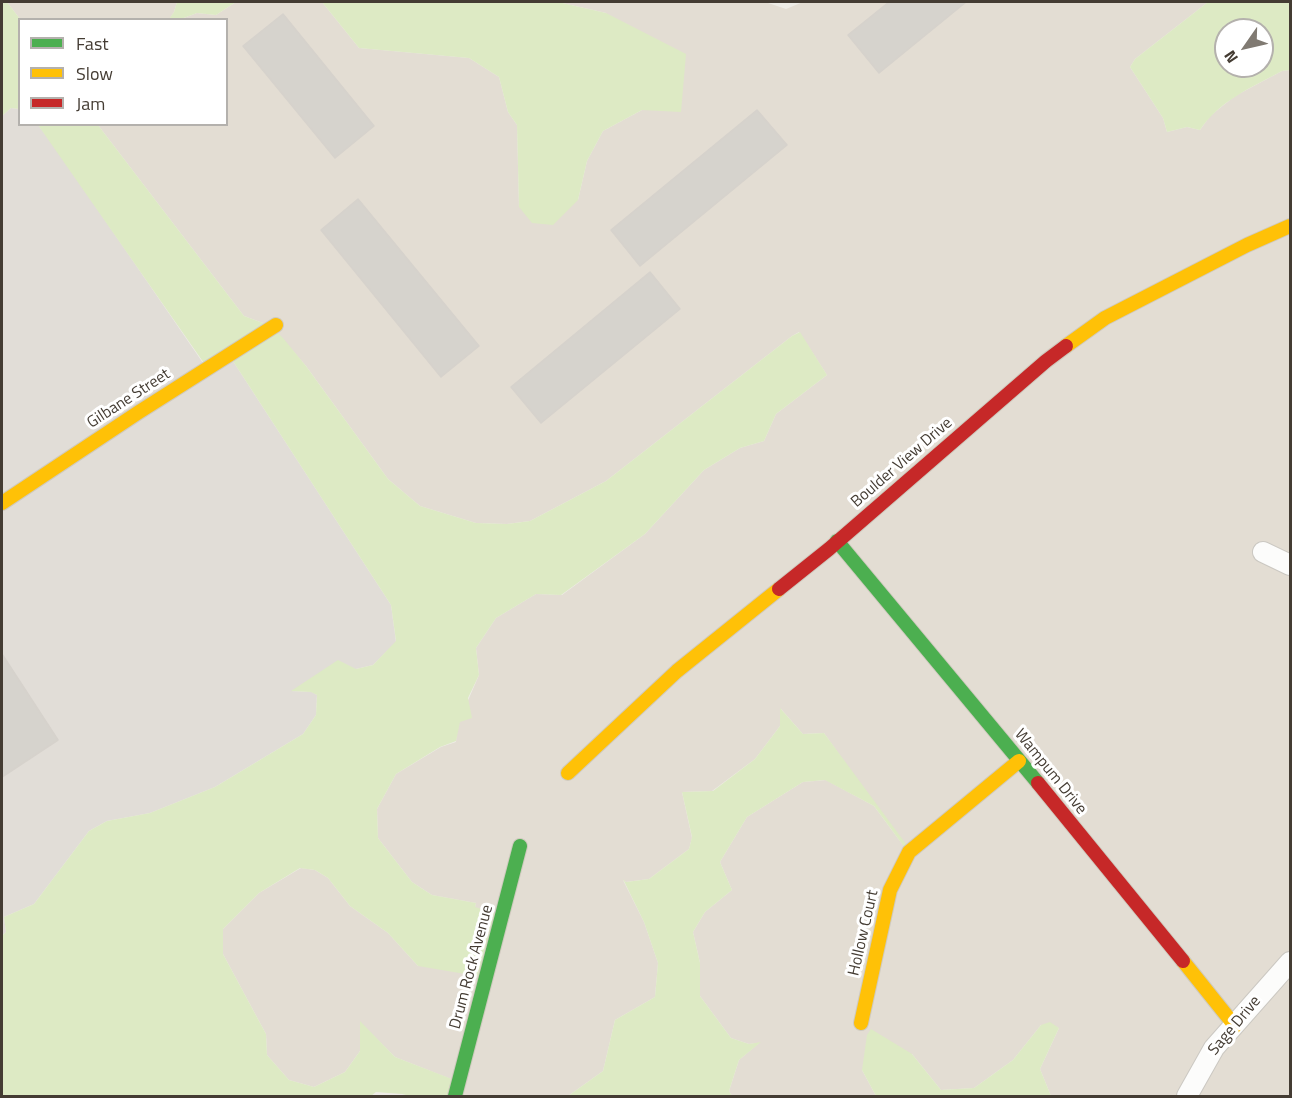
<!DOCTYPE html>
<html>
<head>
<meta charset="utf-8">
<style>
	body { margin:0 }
	#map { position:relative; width:1292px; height:1098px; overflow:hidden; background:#eeece6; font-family:"Titillium Web",sans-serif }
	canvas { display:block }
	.frame { position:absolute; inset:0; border:3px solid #443c33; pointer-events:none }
	.legend { position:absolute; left:18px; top:18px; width:210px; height:108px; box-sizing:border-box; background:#fff; border:2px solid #b4b1ad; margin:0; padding:8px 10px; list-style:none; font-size:18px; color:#443c33 }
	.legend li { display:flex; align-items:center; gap:12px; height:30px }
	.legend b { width:30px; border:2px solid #b4b1ad }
	.north { position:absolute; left:1214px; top:18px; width:60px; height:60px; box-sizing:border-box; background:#fff; border:2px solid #b4b1ad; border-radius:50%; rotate:236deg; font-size:16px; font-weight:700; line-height:24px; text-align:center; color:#443c33 }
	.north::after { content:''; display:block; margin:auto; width:21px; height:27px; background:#807a72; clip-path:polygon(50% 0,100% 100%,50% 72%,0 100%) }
</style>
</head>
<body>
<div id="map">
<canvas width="1292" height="1098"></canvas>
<div class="frame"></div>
<ul class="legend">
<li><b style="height:8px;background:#4caf50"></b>Fast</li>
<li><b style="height:8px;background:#ffc107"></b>Slow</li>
<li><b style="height:8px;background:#c62828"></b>Jam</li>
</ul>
<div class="north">N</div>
</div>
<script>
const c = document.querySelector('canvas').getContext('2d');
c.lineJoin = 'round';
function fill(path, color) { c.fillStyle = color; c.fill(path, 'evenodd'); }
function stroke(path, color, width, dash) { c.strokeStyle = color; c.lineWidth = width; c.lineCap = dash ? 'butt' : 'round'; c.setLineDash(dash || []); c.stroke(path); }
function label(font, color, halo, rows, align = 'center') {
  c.font = font + ' "Titillium Web",sans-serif'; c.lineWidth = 6; c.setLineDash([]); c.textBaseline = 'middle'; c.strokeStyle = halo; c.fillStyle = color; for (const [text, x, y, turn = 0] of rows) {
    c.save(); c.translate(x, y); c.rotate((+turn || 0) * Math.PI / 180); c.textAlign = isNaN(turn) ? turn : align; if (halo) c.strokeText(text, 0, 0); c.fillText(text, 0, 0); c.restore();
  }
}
fill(new Path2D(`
	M7,2H177L174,12L169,20L20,19Z
	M236,2H322L359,48L469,58L499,77L508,112L517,125L519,207L578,200L587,161L603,131L642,110L606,13L558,2H765L786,9L803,2H1208L1135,59L1130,67L1163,118L1167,132L1187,127L1200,130L1210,116L1235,96L1282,71L1290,70V1096H1051L1040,1069L1059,1028L1041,1025L1013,1060L974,1088L941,1090L912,1054L862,1070L876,1096H732L729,1091L739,1060L759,1043L749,1044L731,1038L700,996V963L693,932L705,912L732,890L720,862L747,817L803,782L826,780L874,806L905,848L824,733L803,734L781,709L780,726L755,759L712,791L682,792L692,838L689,849L649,879L626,882L623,880L644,922L658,963L655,997L615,1020L603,1071L568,1096H452L456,1081L395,1057L360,1022V1051L345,1072L314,1087L289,1080L267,1055L266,1034L223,954V929L259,893L301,868L315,870L328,878L350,906L388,933L418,966L475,907L476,903L432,895L412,882L378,838L377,809L396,774L441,747L456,742L457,726L479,675L476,648L496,618L536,594L562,595L645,534L704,470L740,448L764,441L776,414L827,375L799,332L792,336L606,481L530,521L507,524L476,523L420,506L388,479L306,366L271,326L244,316L98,125L226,124V20L181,19L197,13L216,15Z`), '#e3ddd3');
fill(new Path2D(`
	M11,108L19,109L20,124L38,125L50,140L205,366L229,355L391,605L396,642L373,665L356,669L292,691L312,692L317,695L316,715L303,734L215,787L150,813L107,821L89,831L34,904L4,917L6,932L2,936V116Z`), '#e1ddd7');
fill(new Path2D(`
	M2,2H7L20,19L19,109L11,108L2,116Z
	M177,2H236L216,15L197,13L181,19H169L174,12Z
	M322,2H558L606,13L686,54L681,112L642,110L603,131L587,161L578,200L553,225L532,223L519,207L517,125L508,112L499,77L469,58L359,48Z
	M1208,2H1290V70L1282,71C1252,87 1219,101 1200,130L1187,127L1167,132L1163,118L1130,67L1135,59ZM1226,30H1262V66H1226Z
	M38,125H98L244,316L271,326L283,338L306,366L388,479L420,506L476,523L507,524L530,521L606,481L792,336L800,332L827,375L776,414L764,441L740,448L704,470L645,534L561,595L536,594L496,618L476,648L479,675L468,698L472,718L460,722L456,741L440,747L396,774L377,809L378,838L412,882L432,895L476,903L475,907L504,916L483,977L418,966L388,933L350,906L328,878L315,870L300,868L259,893L223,929V954L266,1034L267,1055L289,1080L314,1087L345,1072L360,1051V1021L395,1057L457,1081L452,1096H410L402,1094L376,1092L371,1096H2V936L6,932L4,917L34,904L89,831L107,821L150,813L215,787L303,734L316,715L317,695L311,692L291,691L338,660L356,669L373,665L396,641L391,605L229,355L206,366Z
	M780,708L803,734L824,733L909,848H905L874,806L825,780L803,782L747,817L720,862L732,890L705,912L693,932L700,963V996L731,1038L749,1044L761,1042L739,1060L729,1091L732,1096H568L603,1071L615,1020L655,997L658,963L644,922L623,879L626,882L649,879L689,849L692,837L682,792L713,791L755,759L780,726Z
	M1050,1022L1059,1028L1040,1069L1051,1096H876L862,1070L867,1035L871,1029L912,1054L941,1090L974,1088L1013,1060L1041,1025Z`), '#ddeac4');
const building = new Path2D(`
	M889,2H966L879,73L848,35Z
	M283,14L374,126L335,158L243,46Z
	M757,110L787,145L640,266L611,230Z
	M358,199L479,346L441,377L321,230Z
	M650,272L680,309L541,423L511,387Z
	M2,654L58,740L2,777Z`);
fill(building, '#d6d3cd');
stroke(building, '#d6d2cc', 1.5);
const street = new Path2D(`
	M1263,552L1290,565
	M1187,1096L1214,1048L1290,962`);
const fast = new Path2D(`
	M837,541L1038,783
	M455,1096L520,846`);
const slow = new Path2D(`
	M1066,346L1105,318L1247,245L1290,226
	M2,503L139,412L276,325
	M568,773L677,671L779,589
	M1183,961L1235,1026
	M861,1023L890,890L909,852L1019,761`);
const jam = new Path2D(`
	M779,589L829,549L1046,361L1066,346
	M1038,783L1183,961`);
stroke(street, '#cbc8c2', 22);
stroke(fast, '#cfcabe', 16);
stroke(slow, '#cfcabe', 16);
stroke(jam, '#cfcabe', 16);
stroke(street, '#fcfcfb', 20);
stroke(fast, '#4caf50', 14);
stroke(slow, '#ffc107', 14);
stroke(jam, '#c62828', 14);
label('16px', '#443c33', '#fff', [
	["Gilbane Street",129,399,-33],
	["Boulder View Drive",902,463,-41],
	["Wampum Drive",1050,772,51],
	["Hollow Court",864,933,-77],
	["Drum Rock Avenue",472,967,-75],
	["Sage Drive",1235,1026,-50]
]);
</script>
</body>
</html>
